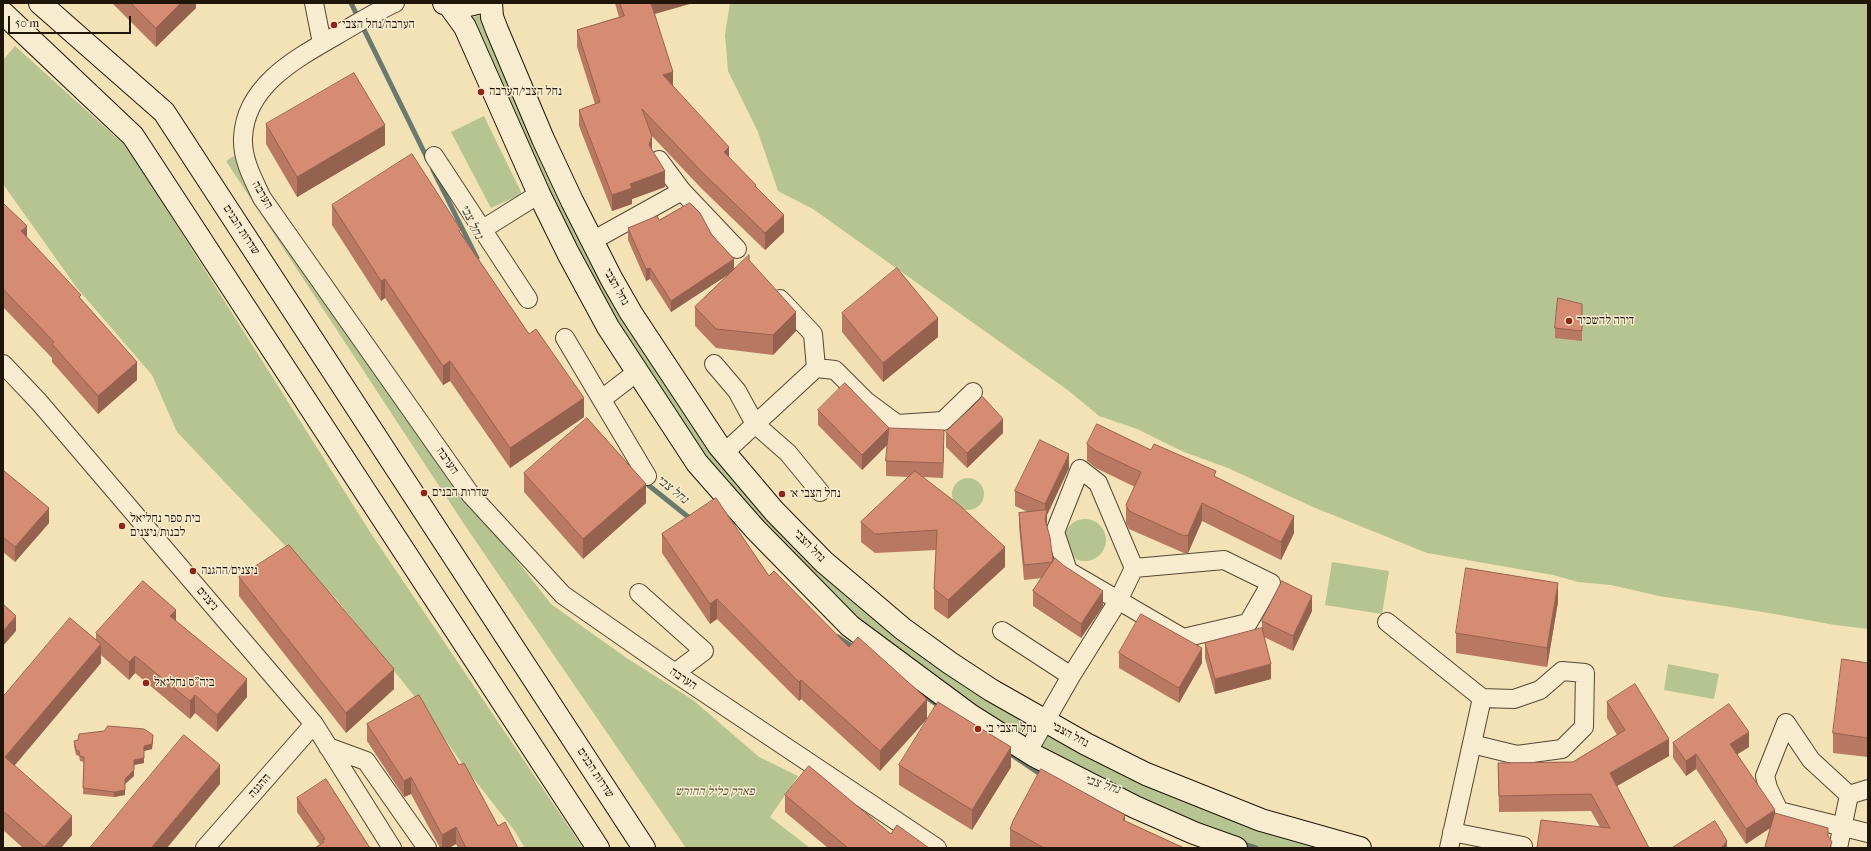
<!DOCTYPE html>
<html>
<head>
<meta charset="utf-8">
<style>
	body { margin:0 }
	#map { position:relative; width:1871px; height:851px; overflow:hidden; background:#f2e2b5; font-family:"IM FELL French Canon",serif }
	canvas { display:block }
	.frame { position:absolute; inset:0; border:4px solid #1f1509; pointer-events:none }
	.scale { position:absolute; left:8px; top:16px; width:123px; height:18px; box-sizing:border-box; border:2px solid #1f1509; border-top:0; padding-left:5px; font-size:12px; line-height:14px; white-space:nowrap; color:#1f1509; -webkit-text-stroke:3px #f7eccf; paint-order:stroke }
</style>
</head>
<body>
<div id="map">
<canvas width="1871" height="851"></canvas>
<div class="frame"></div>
<div class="scale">50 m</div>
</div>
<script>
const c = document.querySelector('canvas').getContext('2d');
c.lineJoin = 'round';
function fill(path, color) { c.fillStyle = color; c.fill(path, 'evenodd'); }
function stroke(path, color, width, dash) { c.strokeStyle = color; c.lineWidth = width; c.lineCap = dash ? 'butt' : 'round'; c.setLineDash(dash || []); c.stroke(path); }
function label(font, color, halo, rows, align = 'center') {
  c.font = font + ' "IM FELL French Canon","Frank Ruhl Libre",serif'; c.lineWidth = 3; c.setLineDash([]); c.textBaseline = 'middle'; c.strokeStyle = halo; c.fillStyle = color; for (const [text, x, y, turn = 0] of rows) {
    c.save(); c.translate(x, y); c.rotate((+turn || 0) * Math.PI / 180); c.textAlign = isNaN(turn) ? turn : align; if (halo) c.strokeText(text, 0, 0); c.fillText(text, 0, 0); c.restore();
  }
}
fill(new Path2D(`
	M730,3H1868V629L1835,625L1769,613L1659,596L1611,585L1578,582L1553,575L1427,553L1313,507L1228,468L1184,452L1137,429L1099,416L1069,391L813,209L778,191L758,132L728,71L725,35Z
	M487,14L596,255L775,517L1034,720L1017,742L887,653L722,490L610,325L468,18Z
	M15,46L128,148L372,535L583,848H525L514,830L463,765L423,707L338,601L177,432L152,375L77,288L3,184V60Z
	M484,116L522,194L491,208L451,132Z
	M240,152L483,517L551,604L628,659L693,700L759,757L798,776L770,817L810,848H686L466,527L226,161Z
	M952 494a16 16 0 1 1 32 0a16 16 0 1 1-32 0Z
	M1064 540a21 21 0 1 1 42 0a21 21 0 1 1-42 0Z
	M1332,562L1389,571L1382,614L1325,605Z
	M1668,664L1719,674L1714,699L1664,690Z
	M1050,729L1338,848H1244L1036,753Z`), '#b6c491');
stroke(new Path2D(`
	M351,3L428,160
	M433,170L477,258
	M642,480L692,520
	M838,637L856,649
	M917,691L942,708
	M1006,751L1043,776
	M1240,843L1256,848`), '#6a7a70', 5);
const street = new Path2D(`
	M314,3L322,43
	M395,3C375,12 356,24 337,35C297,58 245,85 243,138C242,159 253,179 262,198L471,495L563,595L675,673L937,848
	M434,156L528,299
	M659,160L682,191L737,249
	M483,229L539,194
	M592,241L682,191
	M780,299L813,334L816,368
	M565,338L647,476
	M3,364L39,402L314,724L392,848
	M714,364L737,391L755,424L788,453L820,492
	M602,399L637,372
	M724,453L816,368L835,370L866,401L897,424L943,421L973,392
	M639,593L704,651L675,673
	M1387,622L1482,698L1514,699L1540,690L1562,671L1585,673L1584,727L1562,749L1517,755L1472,744
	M1002,631L1071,676
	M1786,723L1765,776L1768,788L1779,811L1868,833
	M1786,723L1811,760L1849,795L1838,848
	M328,747L366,761L427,848
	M1028,751L1071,676L1118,601L1134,568L1098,483L1080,469L1055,532L1068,571L1183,638L1248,623L1271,583L1224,560L1134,568
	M1849,795L1868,789
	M1452,832L1523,846
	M205,848L314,724
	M1449,848L1482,698`);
const secondary = new Path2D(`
	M40,3L164,112L644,848
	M444,3L460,7L477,3
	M491,3L492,17L497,30L543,139L572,201L611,278L631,313L719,446L774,511L824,562L903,629L950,663L991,690L1086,744L1146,774L1261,820L1360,848
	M449,5L465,27L539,194L568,253L608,327L697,463L755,529L850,626L970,715L1035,756L1135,807L1194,833L1236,848
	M3,13L133,136L598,848`);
stroke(street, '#544834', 20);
stroke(secondary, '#1f1509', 24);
stroke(street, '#f7eccf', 18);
stroke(secondary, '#f7eccf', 22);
fill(new Path2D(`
	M112,3H196V8L156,47Z
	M615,3H693L655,14L673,86L729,157L756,188L784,232L765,250L701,188L651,135L652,151L665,187L632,199V204L612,211L579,126V110L595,104L577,47V30L619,17Z
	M266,124L385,145L297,197L266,144Z
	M3,203L27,237L81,299L137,380L98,414L52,362V358L3,307Z
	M332,205L461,233L584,417L510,468L450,381L443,385L385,298L381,301L332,225Z
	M659,220L712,235L734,270L749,260L796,331L773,355L716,348L695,326V307L731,272L671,312L650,279L646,281L628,240V228Z
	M1582,304V341L1555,338V328Z
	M842,313L938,337L883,382L842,332Z
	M818,410L889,428L944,444L943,478L922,477L1005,567L948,619L934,609V589L936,550L875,553L861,542V522L909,477L886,476V461L888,444L862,470L818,425Z
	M946,432L1003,433L967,468L946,447Z
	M1087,444L1151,450L1216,477L1294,533L1281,560L1202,521L1188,553H1184L1129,529L1126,523V505L1135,487L1096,468L1087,461Z
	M1069,468L1047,515V525L1053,562L1103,606L1081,638L1033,606V591L1042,578L1024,580L1019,527V513L1028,512L1015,506V491Z
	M3,470L49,523L15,562L3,552Z
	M524,473L646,503L583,559L524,492Z
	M662,534L769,576L849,647L927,699L880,771L801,699L799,701L717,619L710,624L662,553Z
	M239,577L394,689L346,733L239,596Z
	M1558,602L1547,667L1456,653V633Z
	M1312,611L1293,651L1264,637L1271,679L1215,694L1205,658V643L1262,632V621Z
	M176,621L247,697L217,732L195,713L190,719L135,673L129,680L101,655V663L14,765L72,835L61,848H23L3,830V697L96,640V633Z
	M1119,653L1202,663L1179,703L1119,668Z
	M1868,663V757L1833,753V733Z
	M1607,702L1669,756L1617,786L1649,848L1600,827L1591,811L1499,812L1498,763L1573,762L1617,735L1607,718Z
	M367,724L459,765L498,826L518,848H458L456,844L449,848H440L411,794L404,797L367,741Z
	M74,741H153L152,749L144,751V763L134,765V776L125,784V795L114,797L83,794L84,762L80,761L79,756L76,755L74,746Z
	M1673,743L1749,747L1737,754L1775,813L1828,836L1832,848H1765L1770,828L1746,844L1696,769L1686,776L1673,758Z
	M899,765L1011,767L972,830L899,785Z
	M785,795L929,848H828L785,812Z
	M297,798L370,848L320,845L297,812Z
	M1125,821L1184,848H1010V829Z`), '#b87862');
fill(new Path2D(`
	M181,3H196V8L156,47V28Z
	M650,3H693L650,15Z
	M673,72V88L663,75Z
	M385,125V145L297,197V177Z
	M652,136V153L649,145Z
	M729,147V164L724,152Z
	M665,171V187L632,199V204L612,211V195L630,184Z
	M784,215V232L765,250V233Z
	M27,226V244L21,231Z
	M734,259V271L671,312V301Z
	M650,268V279L646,281V269Z
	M385,279V298L381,301V281Z
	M796,312V331L773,355V335Z
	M938,318V337L883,382V363Z
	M450,361V381L443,385V366Z
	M137,362V380L98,414V396Z
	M584,398V417L510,468V448Z
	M1003,419V433L967,468V453Z
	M889,428V443L862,470V455Z
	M944,430V444L943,478V463Z
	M1069,454V468L1047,515V525L1045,519V504Z
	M646,484V503L583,559V539Z
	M1202,503V521L1188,553V535Z
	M49,508V523L15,562V547Z
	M1294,516V533L1281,560V542Z
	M1005,547V567L948,619V600Z
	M1558,583V602L1547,667V648Z
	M1103,591V606L1081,638V624Z
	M1312,596V611L1293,651V636Z
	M717,599V619L710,624V604Z
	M176,610V627L170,616Z
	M16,616V631L3,646V631Z
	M101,644V663L5,777V757Z
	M1202,648V663L1179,703V688Z
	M135,656V673L129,680V662Z
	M1271,664V679L1215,694V679Z
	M394,669V689L346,733V713Z
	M247,679V697L217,732V715Z
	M801,680V699L799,701V682Z
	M195,695V713L190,719V701Z
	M927,699V719L880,771V751Z
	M1749,732V747L1730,759V744Z
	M153,735L152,749L144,751V746Z
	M1669,739V756L1610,790V773Z
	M1011,747V767L972,830V810Z
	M1696,754V769L1686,776V761Z
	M144,758V763L134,765V760Z
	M220,765V784L167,848H151Z
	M134,770V776L125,784V795L114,797V792Z
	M411,777V794L404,797V781Z
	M1775,810V825L1746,844V829Z
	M1125,815V835L1123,820Z
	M72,816V835L61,848H44V847Z
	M456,827V844L449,848H442V835Z
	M1727,841V848H1721Z`), '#966250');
const building = new Path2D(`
	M131,3H181L156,28Z
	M620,3H651L673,72L663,75L729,147L724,152L756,185L755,186L784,215L765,233L701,171L642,109L652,136L649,145L665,171L630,184L632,188L612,195L579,110L600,102L577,30L624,16Z
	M354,73L385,125L297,177L266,124Z
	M412,154L461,230L459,231L529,334L536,329L584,398L510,448L450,361L443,366L385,279L381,281L332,205Z
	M3,203L27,226L21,231L81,295L79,297L137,362L98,396L52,344L54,342L3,289Z
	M690,203L700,213L712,235L734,259L671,301L650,268L646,269L628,228L657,216L659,220Z
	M749,255V260L796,312L773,335L716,329L695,307Z
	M897,268L938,318L883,363L842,313Z
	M1558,298L1582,304V331L1555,328Z
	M845,383L889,428L862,455L818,410Z
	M983,397L1003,419L967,453L946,432Z
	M587,418L646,484L583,539L524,473Z
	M1097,424L1151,450L1154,444L1216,471L1214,476L1294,516L1281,542L1202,503L1188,535L1184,536L1129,511L1126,505L1141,472L1096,451L1087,444Z
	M889,428L944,430L943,463L886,461Z
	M1040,440L1069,454L1045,504L1015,491Z
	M3,470L49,508L15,547L3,537Z
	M915,471L958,504L1005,547L948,600L934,589L937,530L875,534L861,522Z
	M716,498L769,576L774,571L849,647L858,637L927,699L880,751L801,680L799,682L717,599L710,604L662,534Z
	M1047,510L1045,520L1050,537L1053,562L1024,565L1019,513Z
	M289,545L394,669L346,713L239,577Z
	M1055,558L1063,565L1103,591L1081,624L1033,591Z
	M1466,568L1558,583L1547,648L1456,633Z
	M143,581L176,610L170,616L247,679L217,715L195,695L190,701L135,656L129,662L96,633Z
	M1282,581L1312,596L1293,636L1262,621Z
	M3,604L16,616L3,631Z
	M1141,614L1202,648L1179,688L1119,653Z
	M70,618L101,644L5,757L72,816L44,847L3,811V697Z
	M1262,628L1271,664L1215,679L1205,643Z
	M1842,659L1868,663V738L1833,733Z
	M1635,684L1669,739L1610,773L1649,848H1537L1541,820L1610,828L1591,794L1499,796L1498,763L1573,762L1625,730L1607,702Z
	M419,695L459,765L464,763L498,826L505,822L518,848H466L456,827L442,835L411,777L404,781L367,724Z
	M938,702L1011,747L972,810L899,765Z
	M1729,704L1749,732L1730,744L1775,810L1746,829L1696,754L1686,761L1673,743Z
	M108,726L144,729L153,735L152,744L144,746V758L134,760V770L125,779V790L114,792L83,788L84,757L80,756L79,751L76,750L74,741L78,740L79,734L104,731Z
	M184,735L220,765L151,848H90Z
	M809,766L891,834L897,825L929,848H848L785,795Z
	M1041,769L1125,815L1123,820L1184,848H1044L1010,829L1013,821Z
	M326,779L370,848H315L324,842L322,840L325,839L297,798Z
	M1775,813L1828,828V836L1832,842L1830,848H1765Z
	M1715,821L1727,841L1721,848H1672Z`);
fill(building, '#d68c72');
stroke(building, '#966250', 1);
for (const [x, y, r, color] of [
	[334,25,4,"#8f2418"],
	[481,92,4,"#8f2418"],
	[1569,321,4,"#8f2418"],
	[424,493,4,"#8f2418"],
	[782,494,4,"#8f2418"],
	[122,526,4,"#8f2418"],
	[193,571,4,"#8f2418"],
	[146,683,4,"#8f2418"],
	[978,729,4,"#8f2418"]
]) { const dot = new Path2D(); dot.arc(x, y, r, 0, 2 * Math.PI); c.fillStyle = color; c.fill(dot); stroke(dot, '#f7eccf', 1.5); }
label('12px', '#1f1509', '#f7eccf', [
	["הערבה/נחל הצבי",342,25],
	["נחל הצבי/הערבה",489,92],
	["דירה להשכיר",1577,321],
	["שדרות הבנים",432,493],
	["נחל הצבי א׳",790,494],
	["בית ספר נחליאל",130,519],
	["לבנות/ניצנים",130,533],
	["ניצנים/ההגנה",201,571],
	["ביה\"ס נחליאל",154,683],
	["נחל הצבי ב׳",986,729]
], 'left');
label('12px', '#1f1509', '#f7eccf', [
	["הערבה",262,195,60],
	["שדרות הבנים",241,230,57],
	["נחל הצבי",616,287,61],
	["הערבה",447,461,55],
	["נחל הצבי",809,546,46],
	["ניצנים",207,599,50],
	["הערבה",683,679,34],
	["נחל הצבי",1070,735,28],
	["שדרות הבנים",595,773,57],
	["ההגנה",260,786,-49]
]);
label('italic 12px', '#545239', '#f7eccf', [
	["פארק כליל החורש",715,792]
]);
label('italic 13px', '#4b5045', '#f7eccf', [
	["נחל צבי",471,222,64],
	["נחל צבי",672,490,39],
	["נחל צבי",1102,785,18]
]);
</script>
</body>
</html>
